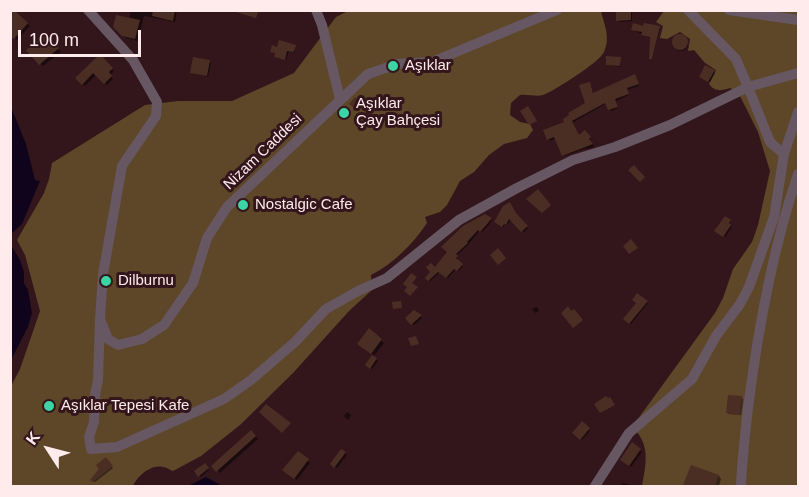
<!DOCTYPE html>
<html>
<head>
<meta charset="utf-8">
<style>
	body { margin:0 }
	#map { position:relative; width:809px; height:497px; overflow:hidden; background:#33161c; font-family:Arial,sans-serif }
	canvas { display:block }
	.frame { position:absolute; inset:0; border:12px solid #ffeaec; pointer-events:none }
	.north { position:absolute; left:18px; top:419px; width:60px; height:60px; -webkit-text-stroke:4px #33161c; paint-order:stroke; rotate:306deg; font-size:16px; font-weight:700; line-height:24px; text-align:center; color:#ffeaec }
	.north::after { content:''; display:block; margin:auto; width:21px; height:27px; background:#ffeaec; clip-path:polygon(50% 0,100% 100%,50% 72%,0 100%) }
	.scale { position:absolute; left:18px; top:30px; width:123px; height:27px; box-sizing:border-box; border:3px solid #ffeaec; border-top:0; padding-left:8px; font-size:18px; line-height:21px; white-space:nowrap; color:#ffeaec; -webkit-text-stroke:4px #33161c; paint-order:stroke }
</style>
</head>
<body>
<div id="map">
<canvas width="809" height="497"></canvas>
<div class="frame"></div>
<div class="north">K</div>
<div class="scale">100 m</div>
</div>
<script>
const c = document.querySelector('canvas').getContext('2d');
c.lineJoin = 'round';
function fill(path, color) { c.fillStyle = color; c.fill(path, 'evenodd'); }
function stroke(path, color, width, dash) { c.strokeStyle = color; c.lineWidth = width; c.lineCap = dash ? 'butt' : 'round'; c.setLineDash(dash || []); c.stroke(path); }
function label(font, color, halo, rows, align = 'center') {
  c.font = font + ' Arial,sans-serif'; c.lineWidth = 6; c.setLineDash([]); c.textBaseline = 'middle'; c.strokeStyle = halo; c.fillStyle = color; for (const [text, x, y, turn = 0] of rows) {
    c.save(); c.translate(x, y); c.rotate((+turn || 0) * Math.PI / 180); c.textAlign = isNaN(turn) ? turn : align; if (halo) c.strokeText(text, 0, 0); c.fillText(text, 0, 0); c.restore();
  }
}
fill(new Path2D(`
	M348,11H601C604,25 611,36 604,52C600,62 554,91 543,95C537,97 527,94 520,95L511,103L510,115L520,122L530,124L533,130L527,138L504,144L489,155L474,172L460,181L447,205L440,212L425,217L427,223C413,244 393,264 371,275L372,290L349,311L293,373L240,425L201,456L173,471C169,470 167,467 163,467C150,464 137,477 133,486H11L10,388L20,369L40,311L25,255L17,240L44,193L49,179L52,163L145,105L178,101H232L294,73L336,17Z
	M664,11H798V486H642C646,464 651,444 632,427L715,313L723,298L733,269L752,242L758,225L770,171L758,132L739,94L730,88C721,91 715,92 709,84L716,70L705,63L694,50L688,51L690,39L680,32L667,39L660,38L663,26L656,22Z`), '#5e4628');
fill(new Path2D(`
	M11,107L26,144L35,180L40,181L22,224L11,234Z
	M11,245L20,260L24,272V283L28,290L32,313L28,327L12,358L11,374Z
	M206,477L222,486H188Z`), '#10041c');
fill(new Path2D(`
	M12,10L30,26L17,40L10,34Z
	M131,10H177L175,22L144,16L138,41L126,38L115,27L129,20Z
	M617,10H632V21L619,22Z
	M659,28L660,29L652,59L651,38L633,30Z
	M47,35L61,52L43,66L29,50Z
	M674 44a7 7 0 1 1 14 0a7 7 0 1 1-14 0Z
	M295,46V53L289,51L286,60L277,58L276,54L272,51Z
	M100,57L114,71L110,75L113,79L107,85L97,74L85,86L77,78Z
	M620,58L621,67L607,65Z
	M209,61L211,63L208,77L192,72Z
	M714,71L715,73L710,82L702,78Z
	M636,77L639,86L627,90L629,95L616,101L618,108L611,111L607,103L572,123L579,136L585,132L591,139L589,141L594,146L592,148L584,149L564,156L556,138L550,141L549,139L586,104L591,85L594,95Z
	M504,207L517,216L528,228L524,232L511,219L507,225L505,224L504,227L497,223Z
	M485,216L492,220L489,225L482,232L480,230L468,245L456,256L458,258L456,260L463,266L459,271L456,269L448,278L440,272L430,281L427,278Z
	M726,218L731,222L729,225L732,227L725,237L716,230Z
	M637,295L648,303L631,324L625,319L638,303Z
	M537,307L539,311L535,313L532,309Z
	M417,312L422,318L414,325L408,318Z
	M369,331L384,343L373,357L378,361L372,369L367,364L374,355L362,346Z
	M741,398L743,399L741,415L729,414L728,413Z
	M347,412L351,415L348,420L344,416Z
	M582,423L590,431L582,440L574,432Z
	M251,432L258,439L220,473L213,466Z
	M632,445L642,452L631,467L622,460Z
	M342,451L347,455L337,468L332,464Z
	M105,459L113,468L95,482L92,480Z
	M308,461L310,463L297,480L287,473Z
	M205,465L209,470L201,477L196,472Z
	M691,467L719,476L721,479L719,486H687L685,484Z
	M623,483L635,486H621Z`), '#0007');
fill(new Path2D(`
	M10,10H14L28,23L14,39L10,36Z
	M153,10H175L173,21L152,16Z
	M237,10H259L256,18L236,12Z
	M616,10H631V20L616,21Z
	M116,15L140,20L135,39L122,36L113,27Z
	M633,23L643,26L644,23L660,26L652,59H649L650,37L641,35L642,32L631,30Z
	M47,33L59,48L39,65L26,50Z
	M672 42a8 8 0 1 1 16 0a8 8 0 1 1-16 0Z
	M279,40L296,45L294,52L287,51L285,60L274,57L275,53L270,52L272,45L277,47Z
	M100,54L113,68L109,72L112,76L104,84L93,73L82,85L75,78Z
	M606,56L621,57L620,66L606,65Z
	M193,57L210,60L207,76L190,73Z
	M705,65L715,70L708,82L699,77Z
	M635,74L639,84L627,88L629,94L615,99L618,107L608,110L605,103L572,121L579,135L585,130L591,137L589,139L593,144L562,156L554,137L547,140L543,130L564,122L563,119L569,115L568,113L585,103L579,85L590,82L593,93Z
	M355,97L361,102L356,109L349,104Z
	M528,106L537,121L529,125L520,111Z
	M634,165L645,177L640,182L628,170Z
	M538,189L551,205L542,213L526,199Z
	M510,202L516,213L528,226L521,232L509,219L506,225L504,224L502,227L494,222L503,206Z
	M485,214L492,218L488,223L480,232L478,230L467,242L468,243L456,254L458,256L456,258L463,264L457,271L454,269L446,278L438,272L428,281L425,278L430,272L426,267L431,263L435,267L447,252L441,247L463,226Z
	M725,216L731,220L729,223L731,225L723,237L714,231Z
	M631,239L638,248L629,254L623,246Z
	M498,248L506,258L498,265L490,255Z
	M411,273L417,277L412,283L418,287L410,296L404,291L407,287L403,284Z
	M637,293L648,301L629,324L623,319L636,303L632,300Z
	M401,301L402,308L393,309L392,302Z
	M568,306L571,311L574,309L583,320L573,328L561,313Z
	M414,310L422,315L411,325L405,318Z
	M369,328L382,339L371,354L357,344Z
	M416,336L419,344L411,346L408,338Z
	M372,355L377,358L370,369L365,365Z
	M728,395L742,396L740,415L726,413Z
	M606,396L608,398L610,397L615,405L600,413L594,404Z
	M266,404L291,423L282,433L259,412Z
	M582,421L590,428L580,440L572,433Z
	M251,430L256,436L216,472L211,466Z
	M632,442L641,449L629,466L620,460Z
	M341,449L346,452L334,468L330,464Z
	M298,451L309,459L294,479L282,470Z
	M106,457L113,466L93,482L90,480L99,469L96,465Z
	M205,463L209,468L198,477L194,471Z
	M691,465L719,475L715,486L683,485Z`), '#4b2e23');
stroke(new Path2D(`
	M88,10L133,60L157,102L156,116L122,166L103,274L100,319L108,339L118,345L142,339L164,325L193,283L207,238L227,207L368,74L397,64L432,62L557,10
	M316,10L322,25L340,99
	M688,10L736,59L748,87L798,73
	M729,10L798,20
	M100,319L98,380L95,395L94,422L89,437L91,449L117,447L224,399L251,380L295,342L326,309L358,291L387,278L459,220L517,188L573,160L615,147L670,125L748,87L770,142L784,154
	M595,486L629,433L692,379L716,336L740,304L749,287L774,217L784,154L798,112
	M741,486C742,460 745,434 748,408C758,329 772,250 798,174`), '#665762', 10);
for (const [x, y, r, color] of [
	[393,66,6,"#3bd4a4"],
	[344,113,6,"#3bd4a4"],
	[243,205,6,"#3bd4a4"],
	[106,281,6,"#3bd4a4"],
	[49,406,6,"#3bd4a4"]
]) { const dot = new Path2D(); dot.arc(x, y, r, 0, 2 * Math.PI); c.fillStyle = color; c.fill(dot); stroke(dot, '#33161c', 2); }
label('15px', '#ffeaec', '#33161c', [
	["Aşıklar",405,66],
	["Aşıklar",356,104],
	["Çay Bahçesi",356,121],
	["Nostalgic Cafe",255,205],
	["Dilburnu",118,281],
	["Aşıklar Tepesi Kafe",61,406]
], 'left');
label('15px', '#ffeaec', '#33161c', [
	["Nizam Caddesi",263,152,-44]
]);
</script>
</body>
</html>
